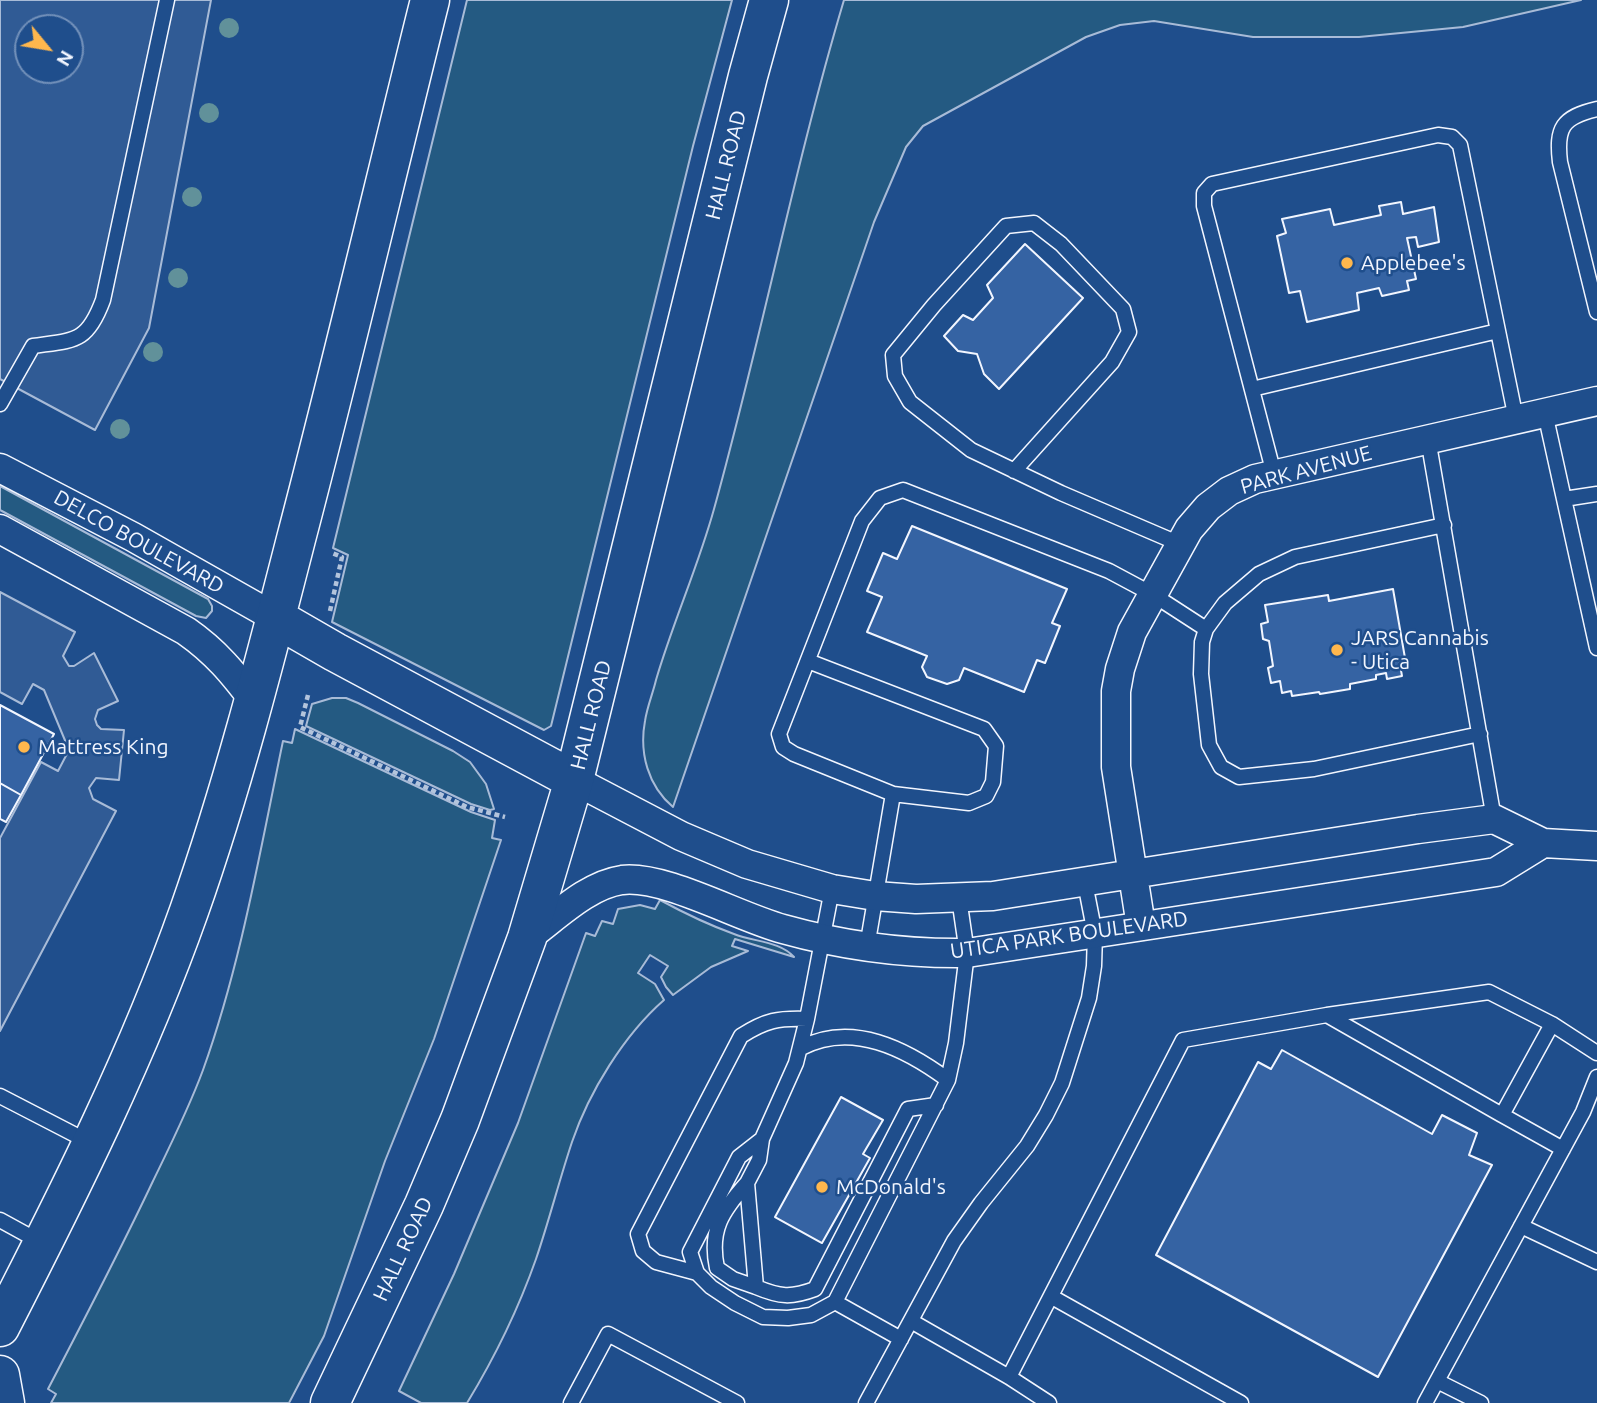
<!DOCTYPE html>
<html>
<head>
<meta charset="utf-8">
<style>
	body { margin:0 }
	#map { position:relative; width:1597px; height:1403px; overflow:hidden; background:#1f4e8c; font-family:Ubuntu,sans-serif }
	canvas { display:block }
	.north { position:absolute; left:14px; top:14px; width:70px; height:70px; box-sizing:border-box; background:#1f4e8c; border:2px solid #7391ba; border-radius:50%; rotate:120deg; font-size:19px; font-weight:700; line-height:28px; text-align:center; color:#f2f6ff }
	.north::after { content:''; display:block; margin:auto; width:24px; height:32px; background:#ffb74d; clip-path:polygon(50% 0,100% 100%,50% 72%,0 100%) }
</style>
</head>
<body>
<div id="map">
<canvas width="1597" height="1403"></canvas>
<div class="north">N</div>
</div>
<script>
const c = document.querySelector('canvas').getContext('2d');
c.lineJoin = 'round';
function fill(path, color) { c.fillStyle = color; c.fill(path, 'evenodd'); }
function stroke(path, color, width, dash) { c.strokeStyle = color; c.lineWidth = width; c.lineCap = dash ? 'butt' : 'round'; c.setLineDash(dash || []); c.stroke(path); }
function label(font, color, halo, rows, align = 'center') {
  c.font = font + ' Ubuntu,sans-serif'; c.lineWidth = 5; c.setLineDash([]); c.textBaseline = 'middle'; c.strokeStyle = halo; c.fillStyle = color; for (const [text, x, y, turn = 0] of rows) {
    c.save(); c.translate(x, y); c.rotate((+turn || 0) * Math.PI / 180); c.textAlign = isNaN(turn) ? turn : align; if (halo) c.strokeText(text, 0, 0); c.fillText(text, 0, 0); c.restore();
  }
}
const green = new Path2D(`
	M467,0H732L693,146L551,726L544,730L332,622L348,555L333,548Z
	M844,0H1581L1463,27L1359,37H1253L1154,21L1120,25L1086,37L923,126L906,147L874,222L673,807C648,786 639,753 645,721C647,707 653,693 656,680C673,622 698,567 714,509C761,340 794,168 844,0Z
	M0,486L208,599L212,606V611L206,618L196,616L0,510Z
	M332,698H346L358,703L453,751L470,762L486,784L494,809L490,810L471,804L306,726L312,704Z
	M295,729L471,812L495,820L492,838L501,840L434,1039L385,1161L324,1336L289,1403H51L56,1394L48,1389C84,1320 120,1251 153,1181C171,1144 189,1108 203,1070C241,964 260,851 283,741L292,743Z
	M660,900C684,913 709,925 734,934C754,942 780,941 794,957L735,939L732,946L748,951L711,967L673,995L666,987L661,977L668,966L650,955L638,973L655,984L664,1000C624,1035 589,1092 572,1142C559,1181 549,1221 536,1259C518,1310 495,1357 467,1403H421L399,1391L454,1274L518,1123L586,933L595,936L602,921L613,924L618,909L640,905L655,909Z`);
fill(green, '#245a82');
stroke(green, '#a8bbd7', 2);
const parking = new Path2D(`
	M0,0H211L149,328L95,430L0,379ZM28,28H70V70H28Z
	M0,592L75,632L63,656L69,666H74L94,653L118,701L98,710L95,719L97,725L101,729L124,730L119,780L96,778L89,788L93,799L116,811L0,1031V838L41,762L58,771L69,750L44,690L33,684L22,704L0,692Z`);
fill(parking, '#305b95');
stroke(parking, '#a8bbd7', 2);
const building = new Path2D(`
	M1401,202L1403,214L1434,207L1439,242L1418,247L1416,237L1407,238L1416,279L1407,281L1409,290L1382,296L1379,288L1357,293L1359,310L1307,322L1300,291L1289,293L1277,236L1286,233L1282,219L1330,209L1334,225L1381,215L1379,206Z
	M1025,244L1083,298L999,389L984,374L977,354L958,351L944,336L963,315L973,320L993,298L987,285Z
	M912,526L1067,589L1052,623L1060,626L1045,663L1037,660L1024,692L964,668L959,680L947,684L927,677L922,667L927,656L867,632L882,597L867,591L883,553L897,559Z
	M1393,589L1405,658L1399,659L1402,676L1387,679L1386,673L1376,675V679L1350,684V689L1320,694L1319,692L1292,696L1291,691L1282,693L1280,681L1271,683L1268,668L1273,666L1269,641L1263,639L1261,624L1268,622L1265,605L1328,595L1329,601Z
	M0,705L54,734L21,795L0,783Z
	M0,783L21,795L6,822L0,819Z
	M1282,1050L1432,1134L1442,1115L1477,1133L1469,1155L1492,1165L1378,1377L1156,1255L1258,1062L1271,1069Z
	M841,1097L883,1120L863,1154L870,1158L822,1243L775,1217Z`);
fill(building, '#3563a3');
stroke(building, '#f2f6ff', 2);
const service = new Path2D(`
	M1597,109C1562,117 1556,128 1560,162L1597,312
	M1252,389L1498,331
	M0,404L33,346C75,340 87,343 103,300L167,0
	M1545,413L1564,499
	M1428,439L1494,819
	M1014,471L1112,362L1129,332L1123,309L1061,244L1034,223L1006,226L934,305L893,355L895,376L910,402L971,450L1061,493L1180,544
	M1274,474L1204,206V193L1212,184L1438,135L1452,137L1460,145L1516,419
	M1597,494L1564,499L1597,648
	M1444,525L1295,557L1259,574L1225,603L1206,629L1202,642L1201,674L1209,745L1221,767L1239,777L1314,769L1480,734
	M808,661L984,729L996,746L993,782L986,796L969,803L893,794L794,754L783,747L779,734L862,521L880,498L903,490L1109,571L1152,594L1206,629
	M832,889L807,1019L796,1063L762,1139L739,1157L690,1252L697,1273L711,1287L735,1303L763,1317L788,1318L811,1315L835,1302L948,1080L956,1043L967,953L959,898
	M867,947L893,794
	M1327,1015L1502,1115
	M1552,1024L1502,1115L1563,1149
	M801,1048C852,1021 906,1049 948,1080
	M0,1096L89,1142
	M762,1139L759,1160L747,1183L756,1287C780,1297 791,1298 815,1289L908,1109L936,1105
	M747,1183C722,1211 709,1230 717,1268L733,1279L756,1287
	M0,1220L42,1243
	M1521,1226L1597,1262
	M697,1273L656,1262L643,1251L638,1234L741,1036C766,1020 778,1018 807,1019
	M1052,1297L1241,1403
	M835,1302L901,1339
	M911,1321L1009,1377L1049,1403
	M1009,1377L1183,1040L1327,1015L1489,992L1552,1024L1597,1053
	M1437,1381L1481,1403
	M571,1403L608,1334L737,1403
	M866,1403L954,1241L981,1203L1027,1146L1046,1115L1062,1083L1089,998L1094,966L1095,934L1085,883
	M1425,1403L1583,1112L1597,1077`);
const minor = new Path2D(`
	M0,468L133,537L276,618
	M0,529L186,631C216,652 233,673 255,702
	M574,780L681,836L747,864L832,889L875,896L916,899L993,896L1418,829L1494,819L1543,843L1597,846
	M1141,926L1116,767V691L1120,669L1132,632L1189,529L1208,507L1229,491L1255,479L1597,401
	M527,938C555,918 587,885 622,880C665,875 738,917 783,929C844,946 905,954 967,953L1496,872L1543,843`);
const trunk = new Path2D(`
	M276,618L335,652L574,780
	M0,1327C70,1191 138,1055 189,911C232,789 264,664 296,539C343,360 385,180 430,0
	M0,1375L5,1403
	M330,1403L424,1205L460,1120L527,938L574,780L748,76L769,0`);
stroke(service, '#f2f6ff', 17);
stroke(minor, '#f2f6ff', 31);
stroke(trunk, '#f2f6ff', 41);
stroke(new Path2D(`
	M330,611L342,557L332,553
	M308,695L300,727L467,807L505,817`), '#b3c4dc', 4.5, [5, 3.5]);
stroke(service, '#1f4e8c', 14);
stroke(minor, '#1f4e8c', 28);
stroke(trunk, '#1f4e8c', 38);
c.fillStyle = '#61919a';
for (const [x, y] of [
	[229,28],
	[209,113],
	[192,197],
	[178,278],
	[153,352],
	[120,429]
]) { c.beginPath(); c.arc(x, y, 10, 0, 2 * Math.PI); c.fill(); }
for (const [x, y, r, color] of [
	[1347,263,7,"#ffb74d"],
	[1337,650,7,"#ffb74d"],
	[24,747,7,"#ffb74d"],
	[822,1187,7,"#ffb74d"]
]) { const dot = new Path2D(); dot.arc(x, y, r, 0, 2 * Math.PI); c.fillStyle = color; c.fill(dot); stroke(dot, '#1f4e8c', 2.5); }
label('21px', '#f2f6ff', '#1f4e8c', [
	["HALL ROAD",726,165,-76],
	["PARK AVENUE",1306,470,-15],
	["DELCO BOULEVARD",139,542,29],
	["HALL ROAD",591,715,-76],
	["UTICA PARK BOULEVARD",1069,935,-8],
	["HALL ROAD",403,1249,-65]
]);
label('21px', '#f2f6ff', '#1f4e8c', [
	["Applebee's",1361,263],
	["JARS Cannabis",1351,638],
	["- Utica",1351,662],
	["Mattress King",38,747],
	["McDonald's",836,1187]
], 'left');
</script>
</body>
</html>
